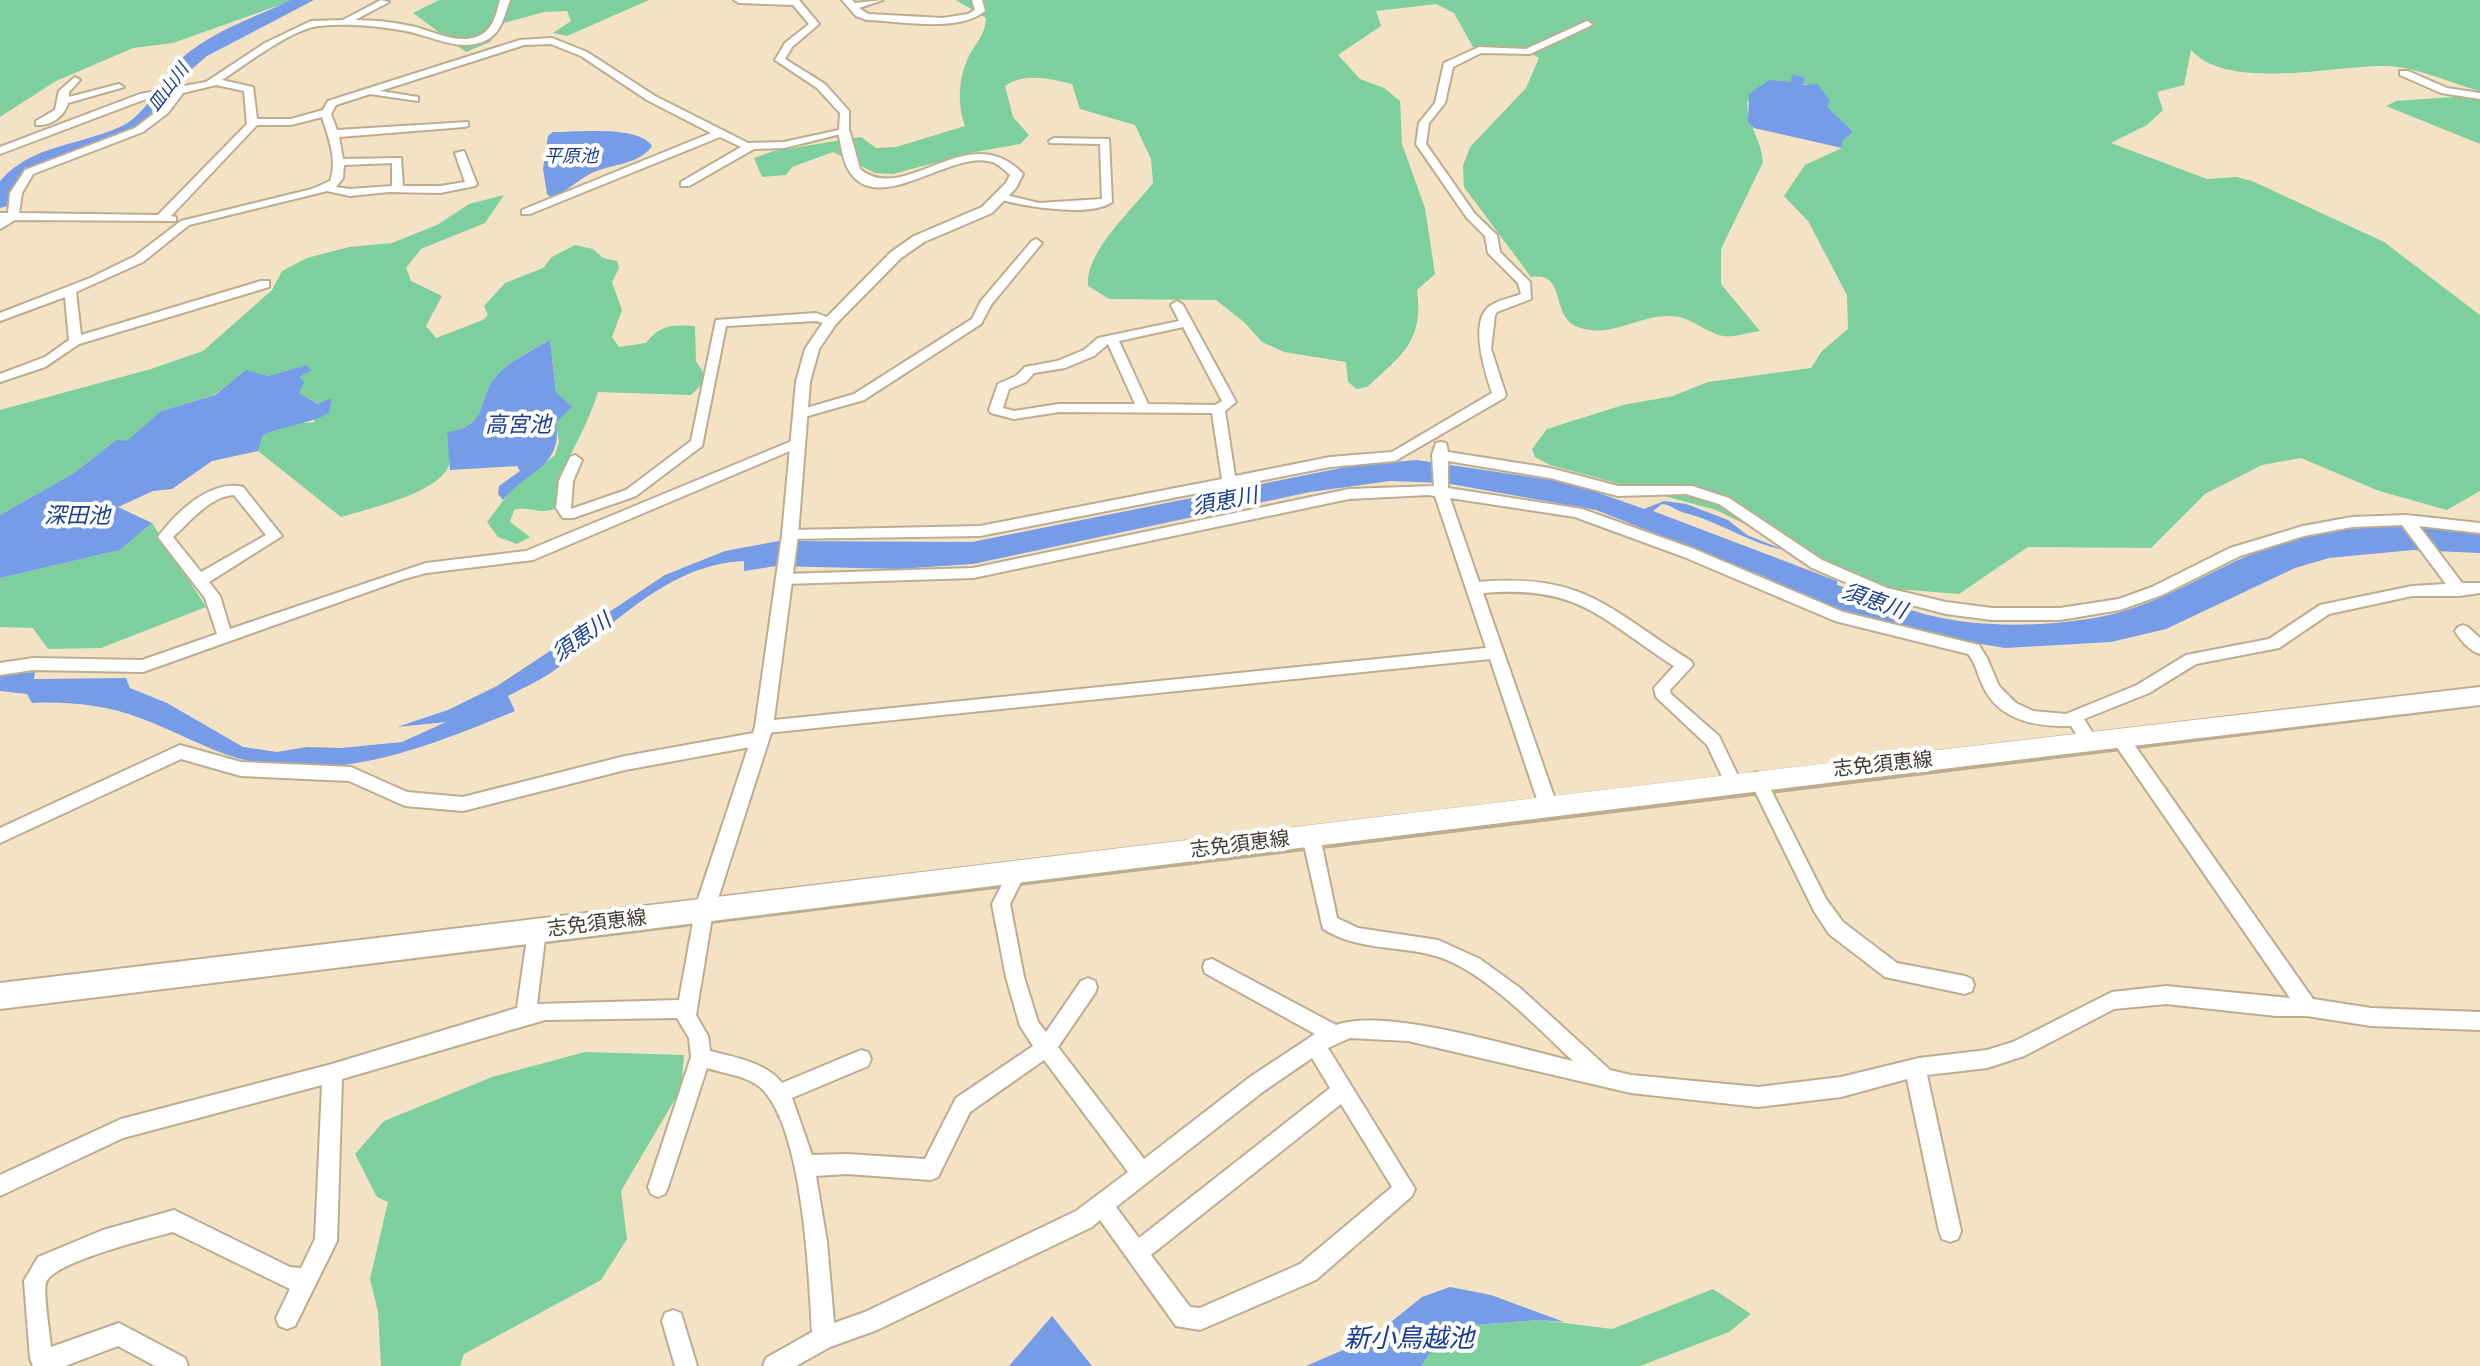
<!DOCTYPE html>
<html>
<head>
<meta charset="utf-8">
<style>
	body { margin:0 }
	canvas { display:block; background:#f3e2c4 }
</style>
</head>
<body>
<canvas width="2480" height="1366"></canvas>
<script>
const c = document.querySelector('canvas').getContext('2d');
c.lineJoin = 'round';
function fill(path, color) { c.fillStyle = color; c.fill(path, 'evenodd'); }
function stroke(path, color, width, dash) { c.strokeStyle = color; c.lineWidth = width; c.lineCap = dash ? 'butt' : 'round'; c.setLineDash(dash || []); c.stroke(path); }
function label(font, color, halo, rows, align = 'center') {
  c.font = font + ' "Fira Sans","Noto Sans JP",sans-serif'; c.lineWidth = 8; c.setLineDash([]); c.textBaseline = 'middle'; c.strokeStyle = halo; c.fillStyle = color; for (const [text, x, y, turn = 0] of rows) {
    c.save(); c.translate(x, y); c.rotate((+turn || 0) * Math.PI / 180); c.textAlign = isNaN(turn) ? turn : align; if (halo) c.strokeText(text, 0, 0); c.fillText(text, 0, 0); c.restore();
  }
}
fill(new Path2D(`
	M0,0H294L173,43L133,48L56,81L0,117Z
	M439,0H649L567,36L553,33L571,21L567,11L544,12L504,23L490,42L466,52L413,13Z
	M956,0H2480V91C2449,83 2418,67 2386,66C2334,65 2229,92 2191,50L2184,85L2157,92L2163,110L2147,125L2111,143L2207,179L2236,177L2252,181L2384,242L2480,315V491L2447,510L2379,491L2301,458L2262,465L2205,494L2151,548L2028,547L1959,594L1884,588L1813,558L1716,510L1550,465L1535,457L1532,449L1547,429L1623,405L1673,396L1708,382L1811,368L1822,351L1848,329L1847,295L1808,221L1784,196L1805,165L1842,148L1841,141L1853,132L1833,117L1809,85L1791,82L1747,102C1747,124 1761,139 1763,162L1721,249V284L1760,331C1749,332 1733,338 1723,336C1704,332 1692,317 1671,316C1641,314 1612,338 1580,328C1548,317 1569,272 1531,277L1464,187L1463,166L1470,147L1526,88L1539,58L1522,48L1473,47L1454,13L1436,4L1376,11L1381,26L1338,55L1360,79L1384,88L1400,101L1402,144L1425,208L1435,274L1417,290C1424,341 1402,355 1367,387L1357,389L1348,382L1346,362L1284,352L1262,342L1244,322L1216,300L1109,299L1088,286C1085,252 1131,211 1153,183L1151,159L1135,125L1080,109L1072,84C1050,79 1025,72 1005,86L1013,117L1029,135L1020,144L975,152L893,174L875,173L833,152L792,167L786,175L762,177L754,158L774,151L861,137L876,148L896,147L965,126C957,105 958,79 968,58C976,42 985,36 986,18Z
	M2480,95V144L2386,106L2396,101Z
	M504,195L485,223L421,249L406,268L411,281L442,296L426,326L436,338L483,320L488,315L484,306L505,283L543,268L552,257L575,245L593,249L603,258L617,261L619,268L612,282L622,310L612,337L619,347L646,343C661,324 673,325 695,326L696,361L704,374L701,385L691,395L598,392C589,420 575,447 561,472C555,483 560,497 554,509C539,515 528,505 514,510L510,522L530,537L517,544L498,537L487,522L512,489L555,455L559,442L556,422L566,404L556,392L550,340C533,350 510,360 497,375C476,399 491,426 447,433C448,442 451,456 449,465C440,493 367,509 341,517L258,451L263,435L287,425L314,422L319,404L298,393V377L306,365L268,376L246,371L214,395L161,411L127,442L116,440L74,473L0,515V410L151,369L203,351L272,290L282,271L307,258L349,247L392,243L437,225L469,204Z
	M152,523L206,607L101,648L48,649L33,628L0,627V578L120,550Z
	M585,1052L684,1055L681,1089L621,1191L627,1239L601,1280L464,1354L460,1366H381L378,1312L370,1279L388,1202L377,1197L355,1154L384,1121L492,1077Z
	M1713,1289L1751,1314L1729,1332L1640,1366H1421L1448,1327L1540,1320L1612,1329Z`), '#7dd09e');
fill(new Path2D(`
	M1792,74L1805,78L1803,85L1818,84L1830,101L1827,107L1853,132L1842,141V148L1754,128L1748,122L1749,94L1769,80L1791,82Z
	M553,132C577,132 639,125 652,146C638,166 611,163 590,174C577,181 567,191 552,198L547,194L543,169L548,136Z
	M550,340L556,392L572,407L556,422C563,467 529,469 503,500L498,494L499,486L520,471L517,466L450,470L447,432C491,427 476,398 497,375C510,360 534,350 550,340Z
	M306,365L312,370L299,377L304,382L299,393L318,404L332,398L329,413C308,425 285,425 263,435L258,451L212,461L172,489L153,491L118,507L152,523L120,550L0,578V515L74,473L116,440L127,441L161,411L215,395L246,370L268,376Z
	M1417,460L1571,483L1644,509L1664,501L1686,504L1728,520L1747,535L1784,550C1749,543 1718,521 1685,513C1676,511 1672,505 1662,504L1653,511L1837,581V585C1866,594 1895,606 1924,614C1978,628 2040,627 2094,618C2158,608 2210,569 2269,547C2339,522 2408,524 2480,532V553L2413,550L2329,558L2295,568L2166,629L2111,642L2005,648L1923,634L1827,606L1763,576L1596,510L1445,483L1390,481L1310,492L973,564L897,569L776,566L744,571V561C668,564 613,626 556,669C542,680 524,687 508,696L515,711C427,747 333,786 237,758C204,748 173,730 140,718C107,705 67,701 32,703L27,694L0,691V675L35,672L34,679L126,678L130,688L167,703L243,747L277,752L307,747L341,748L402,742L446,722L397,727L448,710L497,686L665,575L725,551L779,541L972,542L1356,465Z
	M1450,1287L1491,1295L1564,1322L1539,1320L1448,1327L1421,1366H1306L1371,1338L1422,1297Z
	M1052,1316L1092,1366H1009Z`), '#769be7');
fill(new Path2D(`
	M291,0H314L207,56L186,74L160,116L140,132L64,157L29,174L7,206L0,208V181C32,144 80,146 122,126C152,111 158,78 182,58C214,30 254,18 291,0Z`), '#769be7');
const minor = new Path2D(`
	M381,0L389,2L355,20C374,20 393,22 411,26C434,31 462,48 484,33C494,26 497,11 500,0H510C505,13 502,30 490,38C463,55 433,36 406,31C378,26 348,23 319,26C293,28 245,65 222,80L253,87L257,119H291L323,110L328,101L520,40L552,38L587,52L655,96L748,143L784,142L839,130L840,113L817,88L775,60L785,43L809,24L793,5L739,3L734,0H799L819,24L792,47L785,59L825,84L849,111V132L784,148L754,149L689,186H681V182L741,147L720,137L530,214H522V210L711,133L647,100L581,56L551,44L524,45L380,91L418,97V101L370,94L336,105L331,114L337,130L468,122V126L464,127L339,137L343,159L401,158L403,186H440L465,182L455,153L464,151L477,184L475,186L440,193L389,192L350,196L327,191L189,225L143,262L76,292L81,335L261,281H269V287L79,344L45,367L0,382V374L45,357L69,340L65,297L0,321V313L90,278L135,256L181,221L312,189L330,181C338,161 328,136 322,117L291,125H257L171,216L176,217V221L15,220L0,229V213H8L10,193L25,170L135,128L160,109L171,95L146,99L0,154V147L140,94L206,82L265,43L311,21L343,20ZM216,85L244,91L247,124L158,215L19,213L22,193L33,174L143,132L168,113L183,93ZM392,163V186L350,189L336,187L343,178L344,165Z
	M842,0H852L855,3L883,0L859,8L868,14L943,18L968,14L975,10L972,0H982L985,11C958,33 900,21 867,20L856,16Z
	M1587,21L1592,24L1590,26L1530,54L1481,53L1453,67L1445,103L1429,123L1426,144L1475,214L1497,235L1500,252L1530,282L1531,299L1497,312L1495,315L1491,349L1506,395L1504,398L1395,461L1330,467L980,536L785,539L783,535L790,530L980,526L1222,479L1212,413L1059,412L1014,419L991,413L989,410L998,384L1016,376L1025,367L1057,361L1084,350L1098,338L1179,321L1171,305L1177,301L1183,305L1236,402L1225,411L1235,476L1330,457L1392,452L1492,393C1486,374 1468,321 1490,306C1498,300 1511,298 1521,294L1518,283L1488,253L1485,236L1467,218L1416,144L1419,123L1435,103L1444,63L1479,47L1526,49ZM1183,327L1222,401L1215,405L1148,404L1119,341ZM1108,344L1135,404H1059L1014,411L1003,408L1009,389L1026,382L1034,373L1065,368L1094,356Z
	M2400,71H2408L2447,88L2480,93V99L2441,93L2400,75Z
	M75,77L80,80L69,92V97L119,84L124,87L68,103C64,117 51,126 36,125V121L55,110L59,91Z
	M1054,138L1109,139L1112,202C1089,218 1024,206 998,199L996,197L1002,194L1039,203L1102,199L1100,144L1050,143L1049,141Z
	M1036,239L1042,243L991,305L981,324L864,400L801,418L796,417V411L854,394L972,319L981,301L1032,241Z
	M816,313L837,321L831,325L816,321L726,326L702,446L636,496L573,518H563L556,508L559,481L570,457L575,455L582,460L573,481L571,509L626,490L691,441L716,320Z
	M799,438L804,439V445L533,560L426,573L404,579L143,672L33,670L0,675V663L33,658L142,660L217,634L205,598L158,537C176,513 210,479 243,487L282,536L209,582L220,596L230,629L426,563L526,551ZM234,495L266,535L201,572L173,537C190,522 210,496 234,495Z
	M1441,442L1446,443L1448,452L1550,468L1618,486H1692L1729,498L1822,560L1887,588L1946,602L1992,608H2060L2119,599L2152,587L2230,548L2303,526L2352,517L2406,515L2480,523V533L2419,526L2462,583H2480V593L2459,596H2412L2329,614L2279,648L2196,664L2149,693L2084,719L2098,741L2096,746C2083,750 2078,736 2071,726C2037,727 2000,721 1984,688C1978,677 1976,663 1968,654L1835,621L1684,557L1575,517L1450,498L1479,582C1585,573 1608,609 1691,661L1693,665L1670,690L1671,694L1719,736L1741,782L1739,787L1733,789L1727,787L1707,745L1656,697L1654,688L1674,666C1599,618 1580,585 1483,593L1558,808L1555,813L1549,815L1543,813L1540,808L1490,659L766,733L769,738L767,743L761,745L625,770L463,811L405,806L349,781L241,776L181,759L0,843V828L180,745L241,762L351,767L407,792L463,797L625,756L759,732L756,727L758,722L764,721L1486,648L1435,496L1427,495L1349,499L973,578L785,584L778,579L785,574L973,568L1349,489L1434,486L1432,455L1436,443ZM1448,461L1550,478L1618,496L1686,494L1719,504L1812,568L1878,596L1946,614L1992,620H2060L2120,610L2162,595L2240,556L2304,536L2352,527L2402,525L2446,584L2412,586L2320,605L2269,639L2186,655L2137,685L2066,714L2033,711L2016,703L1999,686L1987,658L1979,645L1843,612L1694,549L1582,509L1448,488Z
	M2463,625L2468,627L2480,638V654C2470,651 2460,640 2455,631L2458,627Z
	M2120,731L2126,733L2313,999L2371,1008L2480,1012V1030L2371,1026L2307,1016H2276L2166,1004L2114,1009L2024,1056L1987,1068L1927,1075L1961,1231L1958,1239L1950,1242L1942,1239L1939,1231L1907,1079L1841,1097L1758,1107L1631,1093L1408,1041L1350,1038L1328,1048L1415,1189L1412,1196L1316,1280L1200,1330L1176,1326L1100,1220L1092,1227L877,1330L830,1347L796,1366H763L766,1358L812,1332C809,1273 803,1135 764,1091C751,1076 725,1074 707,1068L668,1187L665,1194L658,1197L651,1194L648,1187L691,1057L689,1038L677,1018L545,1020L342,1079L337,1241L295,1326L287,1329L279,1326L276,1318L290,1289L173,1232C151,1238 52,1262 46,1283C43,1294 50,1334 51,1347L119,1323L185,1358L188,1366H155L118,1346L65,1366H33L30,1358L24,1281L38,1257L103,1230L174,1210L290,1267L301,1268L315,1239L322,1085L123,1138L0,1196V1175L121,1119L332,1064L517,1008L528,931L530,925L537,923L544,925L546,931L537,1004L679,1000L695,911L698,905L704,903L710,905L713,911L696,1015L708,1036L710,1051C733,1057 766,1062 782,1083L861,1050L868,1052L871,1059L868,1066L792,1098L812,1155L847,1154L925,1159L956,1098L1033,1046L1020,1026L1006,977L992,904L1010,869L1016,866L1022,869L1025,874L1010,904L1024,977L1038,1022L1046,1032L1081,981L1088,978L1095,981L1097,987L1095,993L1058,1047L1144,1159L1250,1077L1315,1034L1205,973L1203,967L1205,961L1212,959L1336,1025C1387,1007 1516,1048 1573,1061C1538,1028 1482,969 1436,956C1397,945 1359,951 1323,929L1302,836L1305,831L1311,829L1317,831L1320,836L1337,918L1358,928L1438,940L1480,959L1520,988L1610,1070L1631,1075L1758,1087L1841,1077L1919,1058L1987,1050L2013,1042L2112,992L2166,986L2290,998L2114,743L2112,738L2114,733ZM1312,1058L1330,1088L1139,1238L1116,1207L1264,1091ZM1044,1060L1128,1172L1076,1211L865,1312L834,1323L827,1242L816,1176L847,1174L931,1180L938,1177L970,1112ZM1341,1104L1392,1187L1300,1264L1200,1308L1190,1307L1151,1255Z
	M1757,772L1763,774L1826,899L1843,922L1897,963L1965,976L1972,979L1974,985L1972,991L1965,994L1885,977L1829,934L1814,911L1749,779L1751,774Z
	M673,1310L681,1313L697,1366H675L662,1321L665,1313Z`);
const tertiary = new Path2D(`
	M844,128L850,132L860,169C906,207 968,116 1023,174L1016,188L992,213L924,242L901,258L836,324L819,349L810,382L798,535L773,727L714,911L711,917L704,920L697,917L694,911L755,727L782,535L796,382L805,349L826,318L891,252L914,236L982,207L1006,183L1010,175C1006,171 1000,166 995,163C955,145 877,221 848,169C842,158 841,144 838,132Z`);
const primary = new Path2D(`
	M2480,687V705C1653,801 827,908 0,1009V983C827,885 1653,781 2480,687Z`);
stroke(minor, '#bdad90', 4);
stroke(tertiary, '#bdad90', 4);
stroke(primary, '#bdad90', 4);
fill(minor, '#fff');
fill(tertiary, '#fff');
fill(primary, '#fff');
label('italic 18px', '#193d95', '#fff', [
	["皿山川",169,88,-53],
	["平原池",571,157]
]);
label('20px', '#423b2f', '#fff', [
	["志免須恵線",1883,765,-6],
	["志免須恵線",1240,845,-7],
	["志免須恵線",597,924,-7]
]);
label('italic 22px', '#193d95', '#fff', [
	["高宮池",518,426],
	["須恵川",1225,502,-11],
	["深田池",77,517],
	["須恵川",1874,602,19],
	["須恵川",582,638,-35]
]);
label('italic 26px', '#193d95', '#fff', [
	["新小鳥越池",1409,1340]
]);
</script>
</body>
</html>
